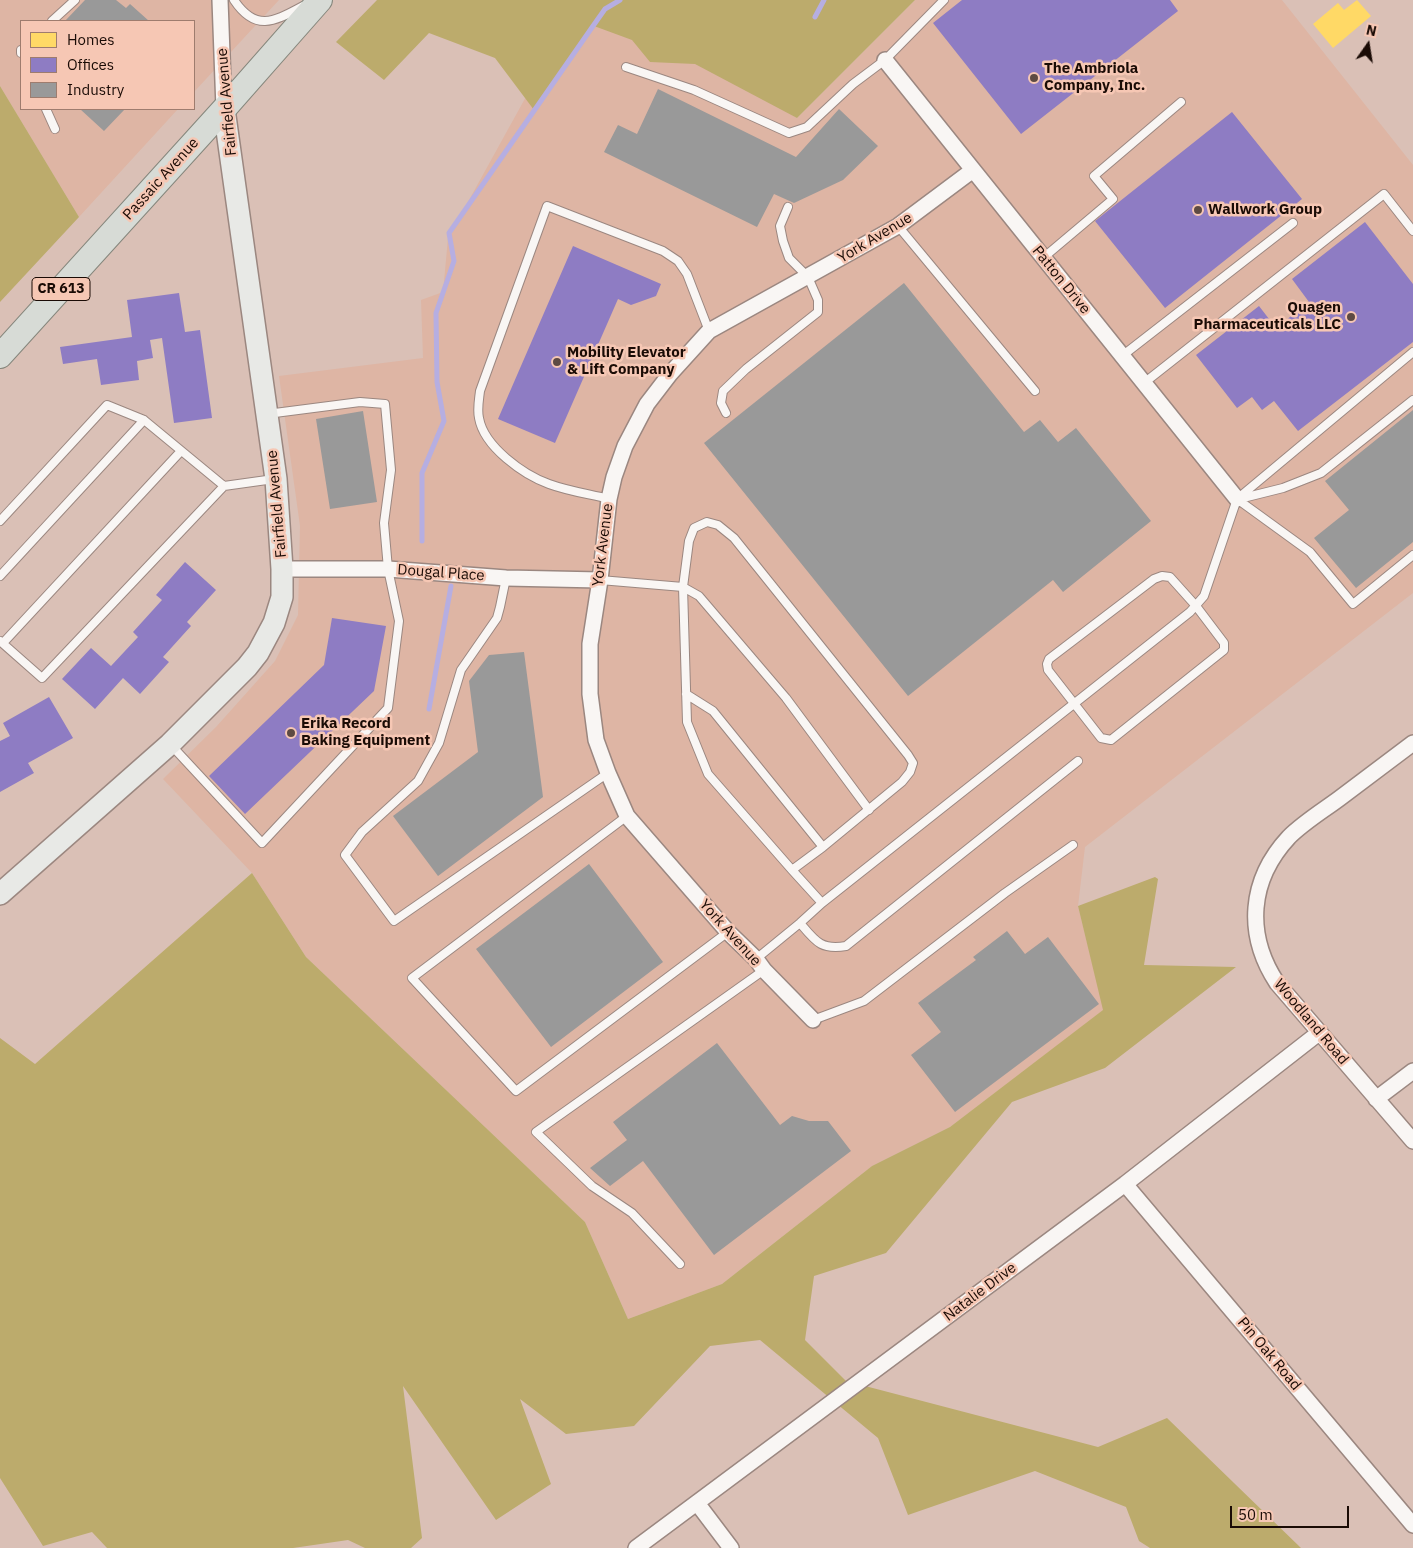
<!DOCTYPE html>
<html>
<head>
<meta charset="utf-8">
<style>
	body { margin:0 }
	#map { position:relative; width:1413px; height:1548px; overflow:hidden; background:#dac0b6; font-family:"IBM Plex Sans",sans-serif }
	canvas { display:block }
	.legend { position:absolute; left:20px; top:20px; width:175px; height:90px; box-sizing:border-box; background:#f6c7b4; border:1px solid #9e7c6e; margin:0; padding:6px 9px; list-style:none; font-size:15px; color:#1a0b05 }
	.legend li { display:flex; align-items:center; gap:10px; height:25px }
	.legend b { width:25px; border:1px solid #9e7c6e }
	.north { position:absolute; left:1343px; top:20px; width:50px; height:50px; -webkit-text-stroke:4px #f6c7b4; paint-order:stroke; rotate:13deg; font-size:14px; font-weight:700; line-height:20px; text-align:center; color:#1a0b05 }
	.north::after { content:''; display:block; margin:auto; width:18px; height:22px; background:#1a0b05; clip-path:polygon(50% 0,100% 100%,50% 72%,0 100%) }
	.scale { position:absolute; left:1230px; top:1506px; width:119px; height:22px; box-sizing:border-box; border:2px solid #1a0b05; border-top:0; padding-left:6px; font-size:15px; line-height:18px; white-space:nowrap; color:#1a0b05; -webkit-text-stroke:4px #f6c7b4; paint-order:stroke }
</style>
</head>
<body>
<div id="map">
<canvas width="1413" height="1548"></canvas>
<ul class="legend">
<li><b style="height:14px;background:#ffd966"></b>Homes</li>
<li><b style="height:14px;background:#8e7cc3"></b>Offices</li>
<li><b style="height:14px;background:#999"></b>Industry</li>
</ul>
<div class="north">N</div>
<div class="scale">50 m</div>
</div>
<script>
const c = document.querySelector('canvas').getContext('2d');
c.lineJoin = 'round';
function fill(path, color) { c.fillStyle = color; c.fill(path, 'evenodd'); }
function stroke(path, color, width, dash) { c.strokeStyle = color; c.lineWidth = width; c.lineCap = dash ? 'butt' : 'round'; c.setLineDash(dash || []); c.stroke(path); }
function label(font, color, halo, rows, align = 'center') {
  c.font = font + ' "IBM Plex Sans",sans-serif'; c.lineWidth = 5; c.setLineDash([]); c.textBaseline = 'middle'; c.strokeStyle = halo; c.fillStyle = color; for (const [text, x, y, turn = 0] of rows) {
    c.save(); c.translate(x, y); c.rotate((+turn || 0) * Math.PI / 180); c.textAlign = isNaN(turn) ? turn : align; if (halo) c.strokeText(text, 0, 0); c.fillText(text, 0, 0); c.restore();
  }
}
fill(new Path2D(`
	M0,0H279L194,92V21H21V109H178L79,217L0,86Z
	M915,0H1282L1413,165V593L1085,847L1078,906L1104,1010L950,1127L872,1166L722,1284L628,1319L585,1222L306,957L252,873L163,779L216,727L275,661L298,615L300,526L279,376L423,358L421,300L443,292L448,238L570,17L703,56L797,118Z`), '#deb5a4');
fill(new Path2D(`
	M377,0H915L797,118L695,64L650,62L632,40L594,26L534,110L495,58L429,33L384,80L336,42Z
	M0,86L79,217L0,302Z
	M252,873L306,957L585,1222L628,1319L722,1284L872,1166L950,1127L1103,1010L1078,906L1155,877L1158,879L1144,965L1236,967L1105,1068L1012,1102L886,1253L814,1276L805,1340L846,1381L1098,1447L1167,1418L1301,1548H1150L1139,1541L1126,1507L1035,1471L908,1515L878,1438L760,1340L710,1346L634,1426L566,1434L520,1399L551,1484L496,1520L403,1386L422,1538L411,1548H365L348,1540L293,1548H107L92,1532L43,1546L0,1478V1038L35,1064Z`), '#bcab6c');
fill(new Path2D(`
	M1357,0L1371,16L1333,48L1313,24L1338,3L1344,10Z`), '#ffd966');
fill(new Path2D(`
	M962,0H1170L1178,11L1021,134L933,23Z
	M1232,112L1302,199L1165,308L1095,221Z
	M1365,222L1413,284V342L1298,431L1274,401L1262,410L1252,397L1237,408L1196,355L1259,306L1276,328L1309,302L1292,279Z
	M573,246L661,284L656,296L631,305L618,299L555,443L498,419Z
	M179,293L185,332L200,330L212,418L174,423L162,338L150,340L153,358L137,361L139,380L101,385L97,359L63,364L60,347L132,337L127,300Z
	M185,562L216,590L187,622L191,626L163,657L169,662L140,694L123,678L95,709L62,679L91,648L111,666L138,637L133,632L162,600L156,595Z
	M332,618L386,626L374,691L245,814L209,776L324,665Z
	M49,697L73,738L28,763L34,773L0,792V741L10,736L3,723Z`), '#8e7cc3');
fill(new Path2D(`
	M85,0H116L126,8L130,4L149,21H65Z
	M658,89L796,157L839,109L878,146L843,180L794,203L774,194L757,227L604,152L618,125L637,134Z
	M80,109H125L104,131Z
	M904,283L1024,432L1040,420L1058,442L1076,428L1151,521L1063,592L1053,580L908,696L704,443Z
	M1413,410V542L1356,588L1314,538L1349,510L1325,481Z
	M363,411L377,502L330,509L316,419Z
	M524,652L543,797L438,876L393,816L478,752L469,681L489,655Z
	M589,864L663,962L551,1047L476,949Z
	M1007,931L1025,954L1048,937L1099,1004L955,1112L911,1055L941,1032L918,1003L976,960L973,957Z
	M717,1043L780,1125L792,1116L809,1121H828L851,1151L714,1255L643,1161L610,1186L590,1168L627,1140L613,1122Z`), '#999');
stroke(new Path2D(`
	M815,17L824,0
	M422,541V473L444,421L437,382L436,313L454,261L449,233L593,26L605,9L620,0
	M429,709L451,586`), '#b6aee1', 5);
const lane = new Path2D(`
	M234,0C256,33 275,21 303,6
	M52,21L75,0
	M21,50V53
	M626,67L694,90L789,133L807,127L853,84L885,60L944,0
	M46,109L55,129
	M898,226L1035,391
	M1043,258L1113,199L1094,176L1181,102
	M1122,356L1293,223
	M1144,383L1384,194L1413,231
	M726,413L721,403L723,391L746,369L818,312V300L808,277L789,258L783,241L780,226L788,207
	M609,499C589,494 568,491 549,484C524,475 484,447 479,418C477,409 479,400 480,391L547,206L663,251L678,261L687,274L709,331
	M1237,499L1310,552L1353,604L1413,555
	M1239,499L1283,488L1321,473L1413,400
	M0,521L107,405L144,420L224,486
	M0,576L144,420
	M1162,576L1170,577L1196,606L1224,643V650L1111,740L1101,738L1048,670L1047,664L1049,659L1154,579Z
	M506,578L500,607L497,618L461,670L439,743L418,781L362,832L345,855L394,921L608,773
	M600,580L683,587L699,596L786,698L869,810
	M0,641L42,678L224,486L274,479
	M3,643L181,451
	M686,694L713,711L823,847
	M171,745L262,843L388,708L399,621L388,569L384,523L391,470L385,404L360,402L267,414
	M627,816L412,978L516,1091L728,932
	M792,870L823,847L902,782L910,772L913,763L908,755L734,538L718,525L707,522L694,528L689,541L683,587L687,722L708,774L792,870L822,903
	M800,923C816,942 821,950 846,946L1078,761
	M756,959L800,923L822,903L1190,612L1204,596L1237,499L1413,352
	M813,1020L864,1001L1005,893L1073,845
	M680,1264L632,1213L592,1186L536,1132L764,970`);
const street = new Path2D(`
	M220,0L224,109
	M885,60L1237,499
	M282,569H388L506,578L600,580
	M1413,743C1389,761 1365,779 1340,798C1324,810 1304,822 1289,837C1249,880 1245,934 1277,983L1413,1141
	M813,1020L764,970L756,959L728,932L627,816L608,773L596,740L590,694V644L600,580L609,499L614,477L625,446L647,404L670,374L709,331L898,226L973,170
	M1376,1099L1413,1071
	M1125,1184L1413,1525
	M697,1503L731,1548
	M636,1548L1125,1184L1320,1032`);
const secondary = new Path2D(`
	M0,894L170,744L247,667L258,653L274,623L282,597V569L276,479L224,109`);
const primary = new Path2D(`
	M0,356L224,109L320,0`);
stroke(lane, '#9b8780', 10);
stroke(street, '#9b8780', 18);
stroke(secondary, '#9b8780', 24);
stroke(primary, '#85867c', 26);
stroke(lane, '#f9f6f4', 8);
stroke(street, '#f9f6f4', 15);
stroke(secondary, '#e8e9e6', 21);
stroke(primary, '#d7dbd6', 24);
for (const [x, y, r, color] of [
	[1034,78,5,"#5d4a43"],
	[1198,210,5,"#5d4a43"],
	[1351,317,5,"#5d4a43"],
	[557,362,5,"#5d4a43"],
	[291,733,5,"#5d4a43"]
]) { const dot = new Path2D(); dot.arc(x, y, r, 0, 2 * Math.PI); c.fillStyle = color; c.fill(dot); stroke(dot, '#f6c7b4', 2); }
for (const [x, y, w] of [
	[61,289,58]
]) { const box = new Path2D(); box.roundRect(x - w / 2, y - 11.5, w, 23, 4); c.fillStyle = '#f6c7b4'; c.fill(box); stroke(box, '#1a0b05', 1); }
label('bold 14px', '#1a0b05', null, [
	["CR 613",61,289]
]);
label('bold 15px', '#1a0b05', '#f6c7b4', [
	["The Ambriola",1044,69],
	["Company, Inc.",1044,86],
	["Wallwork Group",1208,210],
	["Quagen",1341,308,"right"],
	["Pharmaceuticals LLC",1341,325,"right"],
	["Mobility Elevator",567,353],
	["& Lift Company",567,370],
	["Erika Record",301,724],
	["Baking Equipment",301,741]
], 'left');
label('15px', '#1a0b05', '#f6c7b4', [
	["Fairfield Avenue",227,102,-95],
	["Passaic Avenue",161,179,-48],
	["York Avenue",875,238,-31],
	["Patton Drive",1061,280,51],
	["Fairfield Avenue",277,504,-95],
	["York Avenue",603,545,-83],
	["Dougal Place",441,573,4],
	["York Avenue",730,933,48],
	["Woodland Road",1311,1022,50],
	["Natalie Drive",980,1292,-37],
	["Pin Oak Road",1269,1354,50]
]);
</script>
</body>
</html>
